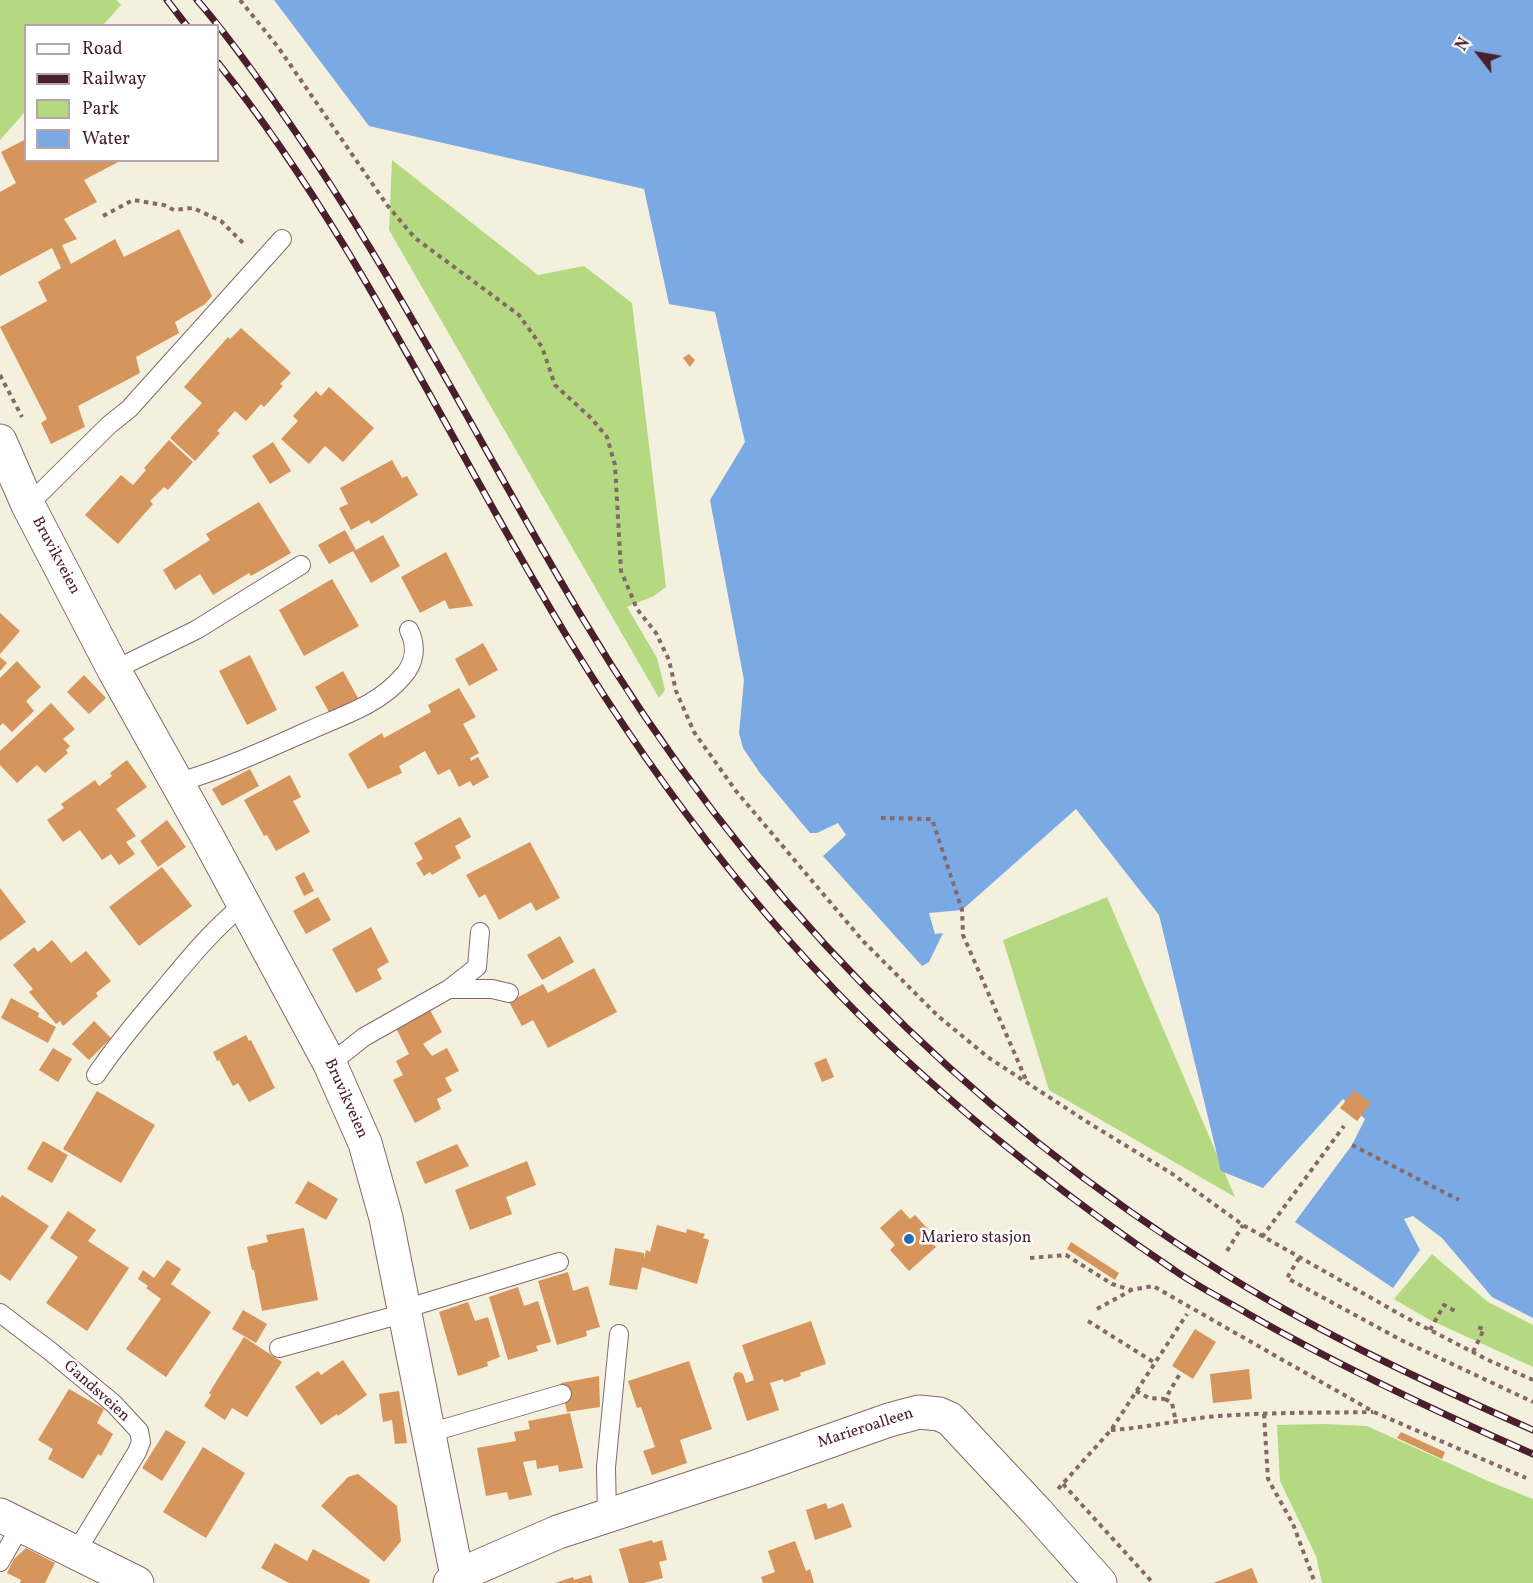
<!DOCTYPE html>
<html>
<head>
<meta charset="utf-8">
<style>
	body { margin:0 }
	#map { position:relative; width:1533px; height:1583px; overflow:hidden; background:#f4f0de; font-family:Vollkorn,serif }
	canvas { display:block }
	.legend { position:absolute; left:24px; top:24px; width:195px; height:138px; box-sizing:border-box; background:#fff; border:2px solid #b7a5aa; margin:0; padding:8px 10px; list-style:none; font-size:18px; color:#4a1f2b }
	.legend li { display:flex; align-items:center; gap:12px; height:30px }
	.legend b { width:30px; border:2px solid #b7a5aa }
	.north { position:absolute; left:1449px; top:24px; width:60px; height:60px; -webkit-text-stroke:4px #fff; paint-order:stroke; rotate:301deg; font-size:16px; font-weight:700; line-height:24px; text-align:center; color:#4a1f2b }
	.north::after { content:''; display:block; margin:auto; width:21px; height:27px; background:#4a1f2b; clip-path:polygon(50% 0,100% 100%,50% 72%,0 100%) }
</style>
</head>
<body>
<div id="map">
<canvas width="1533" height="1583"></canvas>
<ul class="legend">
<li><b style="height:8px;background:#fff"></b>Road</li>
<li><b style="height:8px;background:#4a1f2b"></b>Railway</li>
<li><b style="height:16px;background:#b5d981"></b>Park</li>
<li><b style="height:16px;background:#7aa9e4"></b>Water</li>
</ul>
<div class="north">N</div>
</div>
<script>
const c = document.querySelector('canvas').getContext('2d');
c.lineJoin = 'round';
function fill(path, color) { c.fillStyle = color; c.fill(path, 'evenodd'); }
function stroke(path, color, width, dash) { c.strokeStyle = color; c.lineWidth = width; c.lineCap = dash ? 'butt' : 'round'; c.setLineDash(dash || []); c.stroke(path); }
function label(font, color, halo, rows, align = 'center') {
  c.font = font + ' Vollkorn,serif'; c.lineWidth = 5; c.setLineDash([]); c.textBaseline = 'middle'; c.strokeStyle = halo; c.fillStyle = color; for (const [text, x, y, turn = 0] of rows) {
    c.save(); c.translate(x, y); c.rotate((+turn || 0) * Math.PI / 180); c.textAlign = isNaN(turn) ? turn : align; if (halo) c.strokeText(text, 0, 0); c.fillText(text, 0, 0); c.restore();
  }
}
fill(new Path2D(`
	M0,0H117L121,5L103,25L26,26L25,112L0,140Z
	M392,160L538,275L584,266L632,303L666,587L654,596L627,607L657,658L665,690L659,698L389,230Z
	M1107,897L1235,1197L1049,1090L1003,940Z
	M1432,1254L1488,1302L1533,1325V1367L1428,1319L1394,1299Z
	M1323,1424L1367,1426L1488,1481L1533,1499V1583H1322L1316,1556L1280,1481L1277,1425Z`), '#b5d981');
fill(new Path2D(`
	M274,0H1533V1318L1492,1297L1442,1238L1413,1216L1404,1219L1420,1250L1393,1288L1295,1222L1352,1145L1365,1119L1343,1099L1263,1188L1221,1171L1159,915L1076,809L962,910L929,913L935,934L943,933L929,962L922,966L823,856L846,835L838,823L817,833H810L760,773L743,748L739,733L744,680L710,500L745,442L715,312L669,304L644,189L369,126Z`), '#7aa9e4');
fill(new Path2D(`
	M26,139V160H122L84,180L97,202L64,219L77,239L62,245L71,264L115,239L124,257L179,229L212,296L205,304L175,322L179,333L136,357L140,373L78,406L85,427L51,444L41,423L47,419L0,327L47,301L38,282L61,268L52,248L0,276V192L16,183L1,152Z
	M241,328L291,373L280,384L283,386L264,407L261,404L246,421L235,411L217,431L220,433L195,461L170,438L202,403L184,387L228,337L230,339Z
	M689,354L695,360L690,367L683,358Z
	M329,387L374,428L343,462L325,446L309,464L281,439L298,421L293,416L316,391L321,396Z
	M169,440L193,462L168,490L164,487L150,501L153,504L118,544L85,515L121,475L133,485L146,470L144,468Z
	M273,442L291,471L270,484L252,456Z
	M392,460L402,478L407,476L418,495L371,524L369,520L351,530L339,508L348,504L340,488Z
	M259,502L291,553L251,576L249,573L213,595L200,574L175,590L163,570L210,540L206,534Z
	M345,530L356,550L383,535L400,566L371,583L353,551L329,564L318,545Z
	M446,552L473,606L449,609L445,600L420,613L401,577Z
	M332,579L359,626L304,656L279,610Z
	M0,613L20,631L0,654Z
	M483,643L498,670L469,686L455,659Z
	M250,655L277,710L247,725L219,671Z
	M0,657L7,663L0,671Z
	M17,661L41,687L26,701L34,711L12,732L3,723L0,726V678Z
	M343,671L358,698L330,714L315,687Z
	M84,675L106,698L89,714L67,692Z
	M459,688L476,717L463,724L479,753L470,758L471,761L478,757L489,777L473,786L470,781L459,787L450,769L438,775L425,751L399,766L402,773L368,789L348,754L382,733L384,738L431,712L428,705Z
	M51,703L75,729L63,739L70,746L66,750L68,753L45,773L37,765L17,783L0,765V751Z
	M127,760L147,787L116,809L136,836L126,842L135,854L119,865L111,854L102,860L80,830L63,842L47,820L64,808L61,804L95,780L99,786L112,776L110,773Z
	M250,769L259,786L222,806L212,789Z
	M290,775L301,797L293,801L310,832L276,851L267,835L264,836L244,800Z
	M460,817L471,837L455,846L461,858L432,875L430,872L424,876L416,863L423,859L414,843Z
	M167,820L186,847L158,867L140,841Z
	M530,842L560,898L536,911L531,902L499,920L485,894L479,898L466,875Z
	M162,867L192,906L139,946L109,907Z
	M304,872L314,891L304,896L295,877Z
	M0,888L26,922L0,941Z
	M318,897L331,920L306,934L293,911Z
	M371,927L389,962L377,969L382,979L356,993L332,949Z
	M560,936L574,962L542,980L527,955Z
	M52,940L71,963L86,951L111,981L96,993L98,996L63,1026L60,1021L56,1024L29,992L33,989L13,965L34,947L38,952Z
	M594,968L617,1012L548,1048L533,1020L522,1026L509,1002L543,984L548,993Z
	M11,998L39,1013L38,1017L56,1027L48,1043L1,1018Z
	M430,1010L442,1032L423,1044L432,1056L447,1048L459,1071L445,1078L452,1091L437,1099L441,1109L415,1123L393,1080L403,1075L396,1061L409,1054L395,1026Z
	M94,1021L111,1038L89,1060L72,1044Z
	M246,1035L249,1041L251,1040L275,1088L249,1102L238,1083L233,1086L219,1060L217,1061L213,1052Z
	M53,1048L72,1059L58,1082L39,1070Z
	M826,1058L834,1077L822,1082L814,1063Z
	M1354,1090L1371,1103L1357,1121L1340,1108Z
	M97,1091L155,1125L121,1183L63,1149Z
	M43,1141L68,1155L52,1183L27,1169Z
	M457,1144L469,1166L425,1184L416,1162Z
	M527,1161L536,1185L506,1197L512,1214L470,1230L455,1190Z
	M308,1181L338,1199L326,1220L295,1203Z
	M2,1195L49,1226L10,1281L0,1274V1198Z
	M901,1209L910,1219L915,1215L928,1229L923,1233L936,1247L909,1271L890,1250L895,1245L880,1228Z
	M68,1211L96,1230L88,1241L129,1268L87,1331L46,1303L78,1257L50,1238Z
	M657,1225L686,1233L687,1229L705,1234L703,1238L709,1240L697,1284L642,1267L637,1290L609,1285L615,1248L644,1253V1259L646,1250L650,1252Z
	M304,1228L318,1300L262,1311L254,1270H252L247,1247L268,1242L266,1235Z
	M1071,1242L1119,1273L1115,1280L1067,1249Z
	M167,1260L181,1269L171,1284L211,1312L166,1377L126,1349L161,1299L146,1288L148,1286L138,1279L143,1270L154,1278Z
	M568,1272L573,1291L588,1286L600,1327L586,1331L587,1336L557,1345L538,1281Z
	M518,1287L524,1306L538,1301L551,1342L536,1346L538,1351L508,1360L489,1297Z
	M468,1302L475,1321L488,1317L500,1357L487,1362L488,1366L458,1376L439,1312Z
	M243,1310L267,1324L256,1343L232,1329Z
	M811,1321L826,1364L800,1373L801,1376L784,1382L783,1379L770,1383L779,1410L747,1421L733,1378L735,1373L739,1372L743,1374L746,1383L754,1380L742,1345Z
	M1195,1329L1216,1342L1193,1379L1172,1366Z
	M244,1337L282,1362L247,1417L232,1408L225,1420L204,1406L211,1395L209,1393Z
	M343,1360L367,1395L338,1416L337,1414L321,1425L295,1387L318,1371L321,1375Z
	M689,1361L712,1429L680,1440L687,1463L652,1475L643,1451L655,1447L641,1407L637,1408L628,1381Z
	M1249,1369L1252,1399L1213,1403L1210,1374Z
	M599,1376L600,1407L567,1412L561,1383Z
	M69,1389L104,1409L97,1423L113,1434L101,1456L98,1454L83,1479L48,1459L53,1449L38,1440Z
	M399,1391L407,1443L395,1444L392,1420L383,1422L379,1394Z
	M570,1413L583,1468L559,1472L558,1465L537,1469L536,1460L523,1462L532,1495L509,1500L507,1492L486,1496L477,1448L516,1441L514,1432L530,1429L528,1421Z
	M166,1430L186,1442L162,1481L142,1468Z
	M1401,1432L1445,1452L1442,1459L1397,1438Z
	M203,1447L245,1473L206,1538L163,1512Z
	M358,1474L397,1506L401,1541L384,1562L321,1506L348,1477Z
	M826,1503L828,1509L843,1503L852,1527L815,1540L806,1510Z
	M652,1540L653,1543L662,1540L667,1560L659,1562L663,1578L644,1583H629L619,1549Z
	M795,1541L806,1571L810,1569L814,1583H763L761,1577L775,1572L768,1551Z
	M275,1543L307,1561L313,1549L370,1580L369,1583H289L261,1568Z
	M26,1548L55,1563L45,1583H20L21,1580L7,1573L14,1559Z
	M1252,1568L1258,1583H1213Z
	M591,1575L593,1583H555L573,1577L574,1580Z`), '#d5955c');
const lane = new Path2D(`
	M28,505L109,425L129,409L282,239
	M114,670L196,630L301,565
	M176,783C222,770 265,750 308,731C341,716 379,705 403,676C415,663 417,646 409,630
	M449,989L477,967L480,932
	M330,1064L364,1037L449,989H492L509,993
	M96,1075C116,1045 139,1018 163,990C188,960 212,930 243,905
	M404,1309L559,1262
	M0,1313L50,1351L114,1404L139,1431L141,1442L137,1452L76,1552
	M279,1348L405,1313
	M429,1433L562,1394
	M607,1517L606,1467L619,1334
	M0,1562L21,1525`);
const street = new Path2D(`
	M0,441L28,505L114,670L208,838L330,1064L365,1143L386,1218L457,1576
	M0,1515L137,1583
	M450,1583L457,1576L558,1532L750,1469L889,1420L919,1412L939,1414L950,1419L1037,1512L1100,1583`);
stroke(lane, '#86686a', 20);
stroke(street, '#86686a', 35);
stroke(new Path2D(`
	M240,0L278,47L387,205L415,238L519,315L542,347L555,385L591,418L607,437L615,465L621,571L637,609L656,633L669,660L676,691L694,732L736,791L863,941L938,1016L989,1058L1092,1125L1171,1173L1243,1225L1403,1316L1488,1360L1533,1380
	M103,216L133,200L164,205L174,210L193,208L221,221L244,244
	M0,375L22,417
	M881,818L932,819L962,910L963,935L1027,1082
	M1352,1145L1459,1200
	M1262,1237L1344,1126
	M1227,1251L1243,1225
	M1030,1258L1066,1255L1112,1284L1131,1290L1153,1286L1374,1412L1526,1478
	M1299,1258L1287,1278L1401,1340L1533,1402
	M1097,1309L1130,1291
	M1088,1321L1155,1363
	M1430,1330L1444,1305L1455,1311
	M1473,1352L1484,1329L1477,1327
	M1136,1391L1149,1398L1165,1399L1181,1372
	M1165,1399L1172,1403L1176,1422
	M1264,1414L1268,1479L1293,1524L1315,1583
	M1111,1430C1143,1428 1175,1421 1207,1417C1262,1412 1318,1413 1373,1412
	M1063,1484L1153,1583
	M1058,1489L1111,1430L1187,1314`), '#86686a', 4, [4.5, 4.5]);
stroke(lane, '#fff', 18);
stroke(street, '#fff', 33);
const rail = new Path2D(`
	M167,0L187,26
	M197,0C226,33 251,69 276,104C391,266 479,444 580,614C742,887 957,1109 1228,1276C1325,1336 1429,1384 1533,1430
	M218,63C358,238 450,444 566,635C659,788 771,935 903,1057C987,1135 1079,1206 1174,1270C1198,1287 1225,1300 1250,1315C1341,1367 1437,1412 1533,1454`);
stroke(rail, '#4a1f2b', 7);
stroke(rail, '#fff', 4.5, [14]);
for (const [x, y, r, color] of [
	[909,1239,6,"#1f6fb2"]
]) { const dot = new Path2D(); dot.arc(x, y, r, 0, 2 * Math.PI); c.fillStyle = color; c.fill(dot); stroke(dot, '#fff', 2); }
label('16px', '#4a1f2b', '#fff', [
	["Bruvikveien",55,556,62],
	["Bruvikveien",345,1099,66],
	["Gandsveien",96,1392,42],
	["Marieroalleen",866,1429,-18]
]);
label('16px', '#4a1f2b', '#fff', [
	["Mariero stasjon",921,1239]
], 'left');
</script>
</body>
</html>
